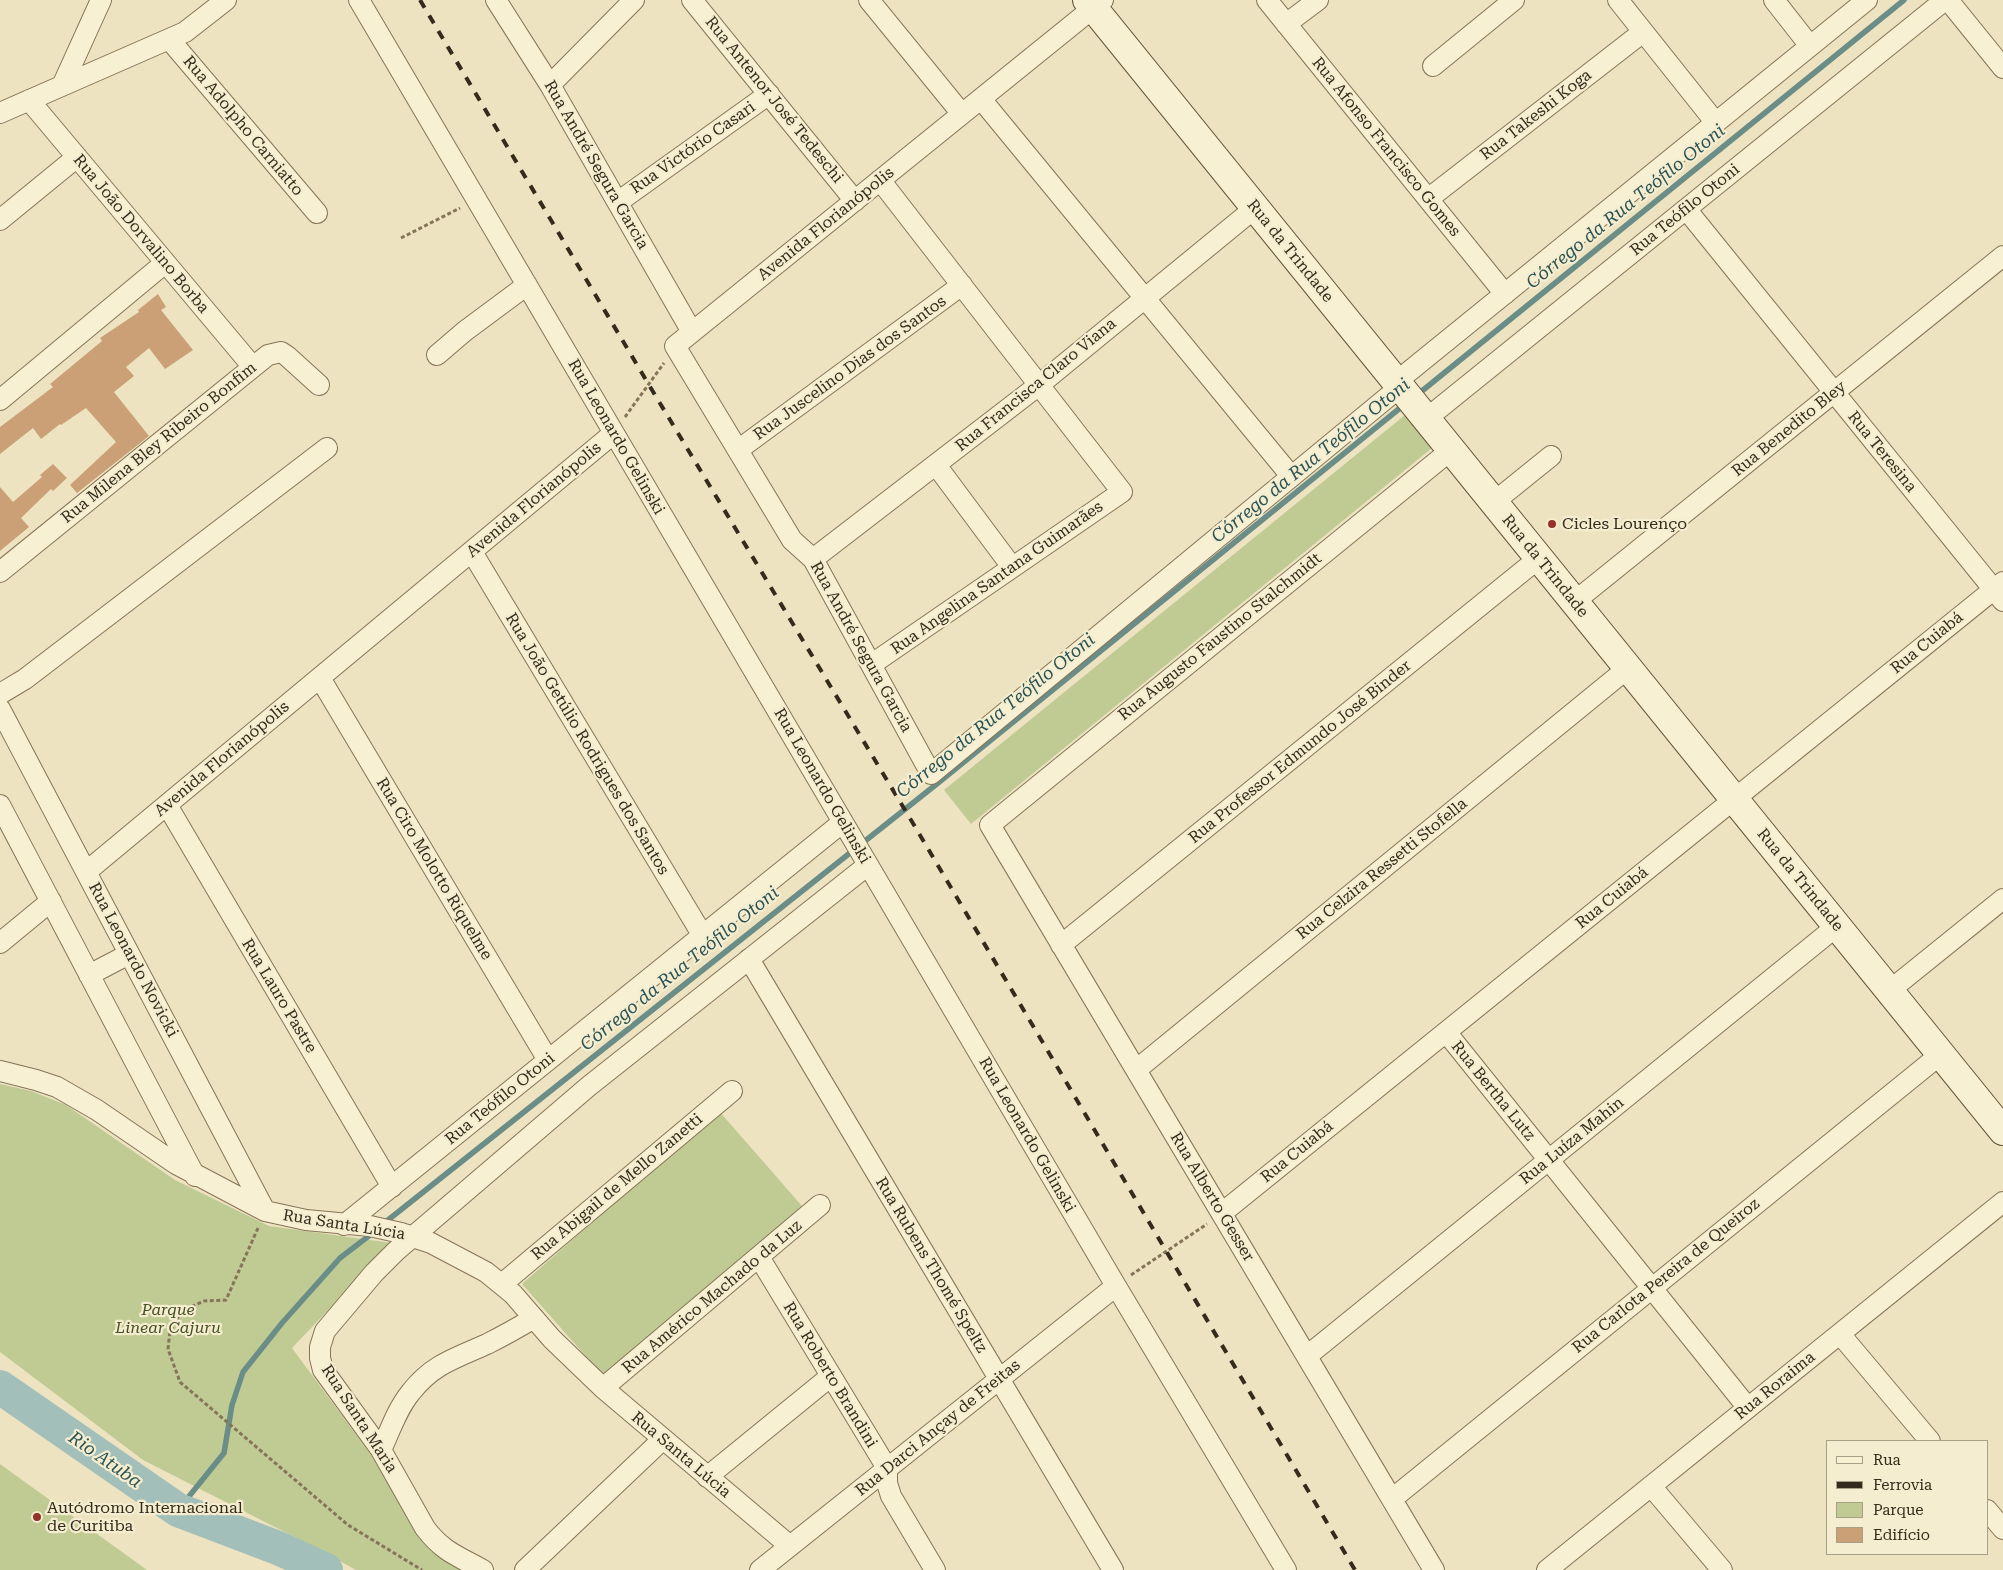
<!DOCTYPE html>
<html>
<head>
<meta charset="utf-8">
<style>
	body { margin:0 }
	#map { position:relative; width:2003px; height:1570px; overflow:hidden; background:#ede3c0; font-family:"Roboto Serif",serif }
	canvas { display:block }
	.legend { position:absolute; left:1826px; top:1440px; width:162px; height:115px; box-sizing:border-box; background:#f5edcf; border:1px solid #a89f87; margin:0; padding:6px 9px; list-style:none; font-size:15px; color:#352b1c }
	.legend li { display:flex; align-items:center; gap:10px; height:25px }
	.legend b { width:25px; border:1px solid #a89f87 }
</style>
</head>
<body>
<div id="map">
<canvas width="2003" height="1570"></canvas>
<ul class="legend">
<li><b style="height:6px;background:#f8f0d3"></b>Rua</li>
<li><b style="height:6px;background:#352b1c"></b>Ferrovia</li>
<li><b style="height:14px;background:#c0cb94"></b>Parque</li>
<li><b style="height:14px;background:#cba076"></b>Edifício</li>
</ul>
</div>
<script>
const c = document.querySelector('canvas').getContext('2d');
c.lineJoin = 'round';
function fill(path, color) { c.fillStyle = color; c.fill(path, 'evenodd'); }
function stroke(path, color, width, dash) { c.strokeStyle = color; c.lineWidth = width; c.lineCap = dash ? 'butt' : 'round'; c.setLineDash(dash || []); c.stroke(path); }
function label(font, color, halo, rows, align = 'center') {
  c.font = font + ' "Roboto Serif",serif'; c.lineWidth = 4.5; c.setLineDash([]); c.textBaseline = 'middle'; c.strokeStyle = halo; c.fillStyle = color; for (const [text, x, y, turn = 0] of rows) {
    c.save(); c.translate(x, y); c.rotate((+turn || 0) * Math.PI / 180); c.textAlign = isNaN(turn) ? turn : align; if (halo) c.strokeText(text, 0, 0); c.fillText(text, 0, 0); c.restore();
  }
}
fill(new Path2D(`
	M1405,415L1432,448L971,824L944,790Z
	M0,1084L31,1091L66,1105L175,1180L269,1226L392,1243L292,1348L382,1470L419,1537L431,1549L462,1570H356L320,1550L143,1460L0,1352Z
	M719,1111L802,1206L605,1378L522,1284Z
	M0,1464L147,1570H0Z`), '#c0cb94');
stroke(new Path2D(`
	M1417,395L1904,0
	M383,1224L938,783L1405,404
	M178,1510L224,1453L232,1405L243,1372L282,1323L340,1258L374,1232`), '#6a8d87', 5.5);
stroke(new Path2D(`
	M0,1387L178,1510L278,1548L326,1570`), '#a3bfb9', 34);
fill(new Path2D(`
	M158,294L166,307L161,310L193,350L165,369L149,348L126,367L134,376L114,392L149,436L77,493L70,485L116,442L86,408L61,425L60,424L41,439L33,428L0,454V427L53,387L50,384L102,341L100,338L139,312L138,310Z
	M53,464L67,478L53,491L51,489L21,518L29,527L0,551V487L13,502L42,477L40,475Z`), '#cba076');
const minor = new Path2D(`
	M359,0L1116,1286L1286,1570
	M496,0L550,85L692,332
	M692,0L855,201
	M869,0L962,114
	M1103,0L675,346L792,540L813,559L931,774L1400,387
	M1267,0L1505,294
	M1618,0L1716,123
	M1774,0L1810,46
	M1948,0L2003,68
	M1286,24L1318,0
	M169,39L317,213
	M1433,66L1514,0
	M550,85L634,0
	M62,86L101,0
	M981,99L1291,476
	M29,100L253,367
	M0,113L185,32L226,0
	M1428,199L1643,32
	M618,202L769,94
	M1686,209L2003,601
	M0,220L77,157
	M437,355L465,331L527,285
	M1396,382L1867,0
	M0,400L165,263
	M1426,419L1945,0
	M738,450L962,285
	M936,465L1012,567
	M1494,502L1551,456
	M472,552L703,936
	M813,559L1039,385L1255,208
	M0,572L268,355L281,352L287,356L319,385
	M1574,602L2003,256
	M872,664L1122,492L880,180
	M320,678L548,1060
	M0,694L25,679L327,448
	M0,709L265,1211
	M0,805L195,1176
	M167,805L392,1187
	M86,872L614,433
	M0,943L51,901
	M1061,945L1539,558
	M749,959L1113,1570
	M89,975L129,954
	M1889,991L2003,899
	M1446,1032L1748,1408
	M1136,1070L1628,668
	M0,1071L36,1080L57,1087L97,1110L176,1164L265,1211L306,1220L370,1226L401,1233L431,1243L486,1272L513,1294L552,1339L603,1388L790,1546
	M1222,1213L2003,582
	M344,1225L843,822
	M759,1257L887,1468V1483L891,1496L935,1570
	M502,1284L732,1091
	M1840,1334L1930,1441
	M1307,1356L1837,926
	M603,1388L820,1205
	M381,1450C390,1431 397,1409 411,1392C433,1364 456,1358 487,1344C503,1336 519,1327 534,1318
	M707,1477L831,1376
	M1651,1486L1722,1570
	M1392,1499L1941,1054
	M1987,1510L2003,1529
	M483,1570C458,1556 443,1552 425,1528L381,1450L323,1370L320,1358V1347L325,1331L374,1273L396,1251L589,1086L868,865
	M525,1570L662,1440
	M760,1570L1116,1286
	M1434,1570L990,825L1451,450
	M1547,1570L2003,1202`);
const secondary = new Path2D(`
	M1087,0L2003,1131`);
stroke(minor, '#867458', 22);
stroke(secondary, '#67553c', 30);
stroke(new Path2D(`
	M401,238L460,208
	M625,417L664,363
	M258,1228L226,1300L204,1301L182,1311L170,1331L168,1349L180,1382L348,1525L422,1570
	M1131,1275L1207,1224`), '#867458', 3, [4, 2.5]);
stroke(minor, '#f8f0d3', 20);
stroke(secondary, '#f8f0d3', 28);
stroke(new Path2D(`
	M420,0L649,385L914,825L1355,1570`), '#352b1c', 4, [9, 9]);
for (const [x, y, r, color] of [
	[1552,524,5,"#943129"],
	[37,1517,5,"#943129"]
]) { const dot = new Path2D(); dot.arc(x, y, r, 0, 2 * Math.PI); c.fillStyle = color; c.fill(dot); stroke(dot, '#f5edcf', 2); }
label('16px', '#352b1c', '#f5edcf', [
	["Rua Antenor José Tedeschi",774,100,51],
	["Rua Takeshi Koga",1536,115,-38],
	["Rua Adolpho Carniatto",243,126,50],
	["Rua Afonso Francisco Gomes",1386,147,51],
	["Rua Victório Casari",693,148,-35],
	["Rua André Segura Garcia",596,165,60],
	["Rua Teófilo Otoni",1685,210,-39],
	["Avenida Florianópolis",826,224,-39],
	["Rua João Dorvalino Borba",141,234,50],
	["Rua da Trindade",1290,251,51],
	["Rua Juscelino Dias dos Santos",850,368,-36],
	["Rua Francisca Claro Viana",1036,385,-39],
	["Rua Benedito Bley",1789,429,-39],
	["Rua Leonardo Gelinski",616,437,60],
	["Rua Milena Bley Ribeiro Bonfim",159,443,-39],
	["Rua Teresina",1882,452,51],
	["Avenida Florianópolis",534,500,-40],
	["Rua da Trindade",1545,566,51],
	["Rua Angelina Santana Guimarães",997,578,-35],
	["Rua Augusto Faustino Stalchmidt",1220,637,-39],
	["Rua Cuiabá",1927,643,-39],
	["Rua André Segura Garcia",861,647,61],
	["Rua João Getúlio Rodrigues dos Santos",587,744,59],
	["Rua Professor Edmundo José Binder",1300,752,-39],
	["Avenida Florianópolis",222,759,-40],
	["Rua Leonardo Gelinski",822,786,60],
	["Rua Ciro Molotto Riquelme",434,869,59],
	["Rua Celzira Ressetti Stofella",1382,869,-39],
	["Rua da Trindade",1800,880,51],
	["Rua Cuiabá",1612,898,-39],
	["Rua Leonardo Novicki",133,960,62],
	["Rua Lauro Pastre",279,996,59],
	["Rua Bertha Lutz",1493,1091,51],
	["Rua Teófilo Otoni",500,1099,-39],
	["Rua Leonardo Gelinski",1027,1135,60],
	["Rua Luíza Mahin",1572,1141,-39],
	["Rua Cuiabá",1297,1152,-39],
	["Rua Abigail de Mello Zanetti",617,1187,-40],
	["Rua Alberto Gesser",1212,1197,59],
	["Rua Santa Lúcia",344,1225,9],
	["Rua Rubens Thomé Speltz",931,1265,59],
	["Rua Carlota Pereira de Queiroz",1666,1276,-39],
	["Rua Américo Machado da Luz",712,1297,-40],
	["Rua Roberto Brandini",830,1375,59],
	["Rua Roraima",1775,1386,-39],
	["Rua Santa Maria",359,1419,57],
	["Rua Darci Ançay de Freitas",938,1428,-39],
	["Rua Santa Lúcia",681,1455,40]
]);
label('16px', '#352b1c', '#f5edcf', [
	["Cicles Lourenço",1562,524],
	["Autódromo Internacional",47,1508],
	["de Curitiba",47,1526]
], 'left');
label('italic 16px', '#425223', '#f5edcf', [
	["Parque",168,1310],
	["Linear Cajuru",168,1328]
]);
label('italic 18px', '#2c5455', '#f5edcf', [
	["Córrego da Rua Teófilo Otoni",1626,207,-39],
	["Córrego da Rua Teófilo Otoni",1311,461,-39],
	["Córrego da Rua Teófilo Otoni",996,716,-39],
	["Córrego da Rua Teófilo Otoni",680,969,-39],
	["Rio Atuba",105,1460,35]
]);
</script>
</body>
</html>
